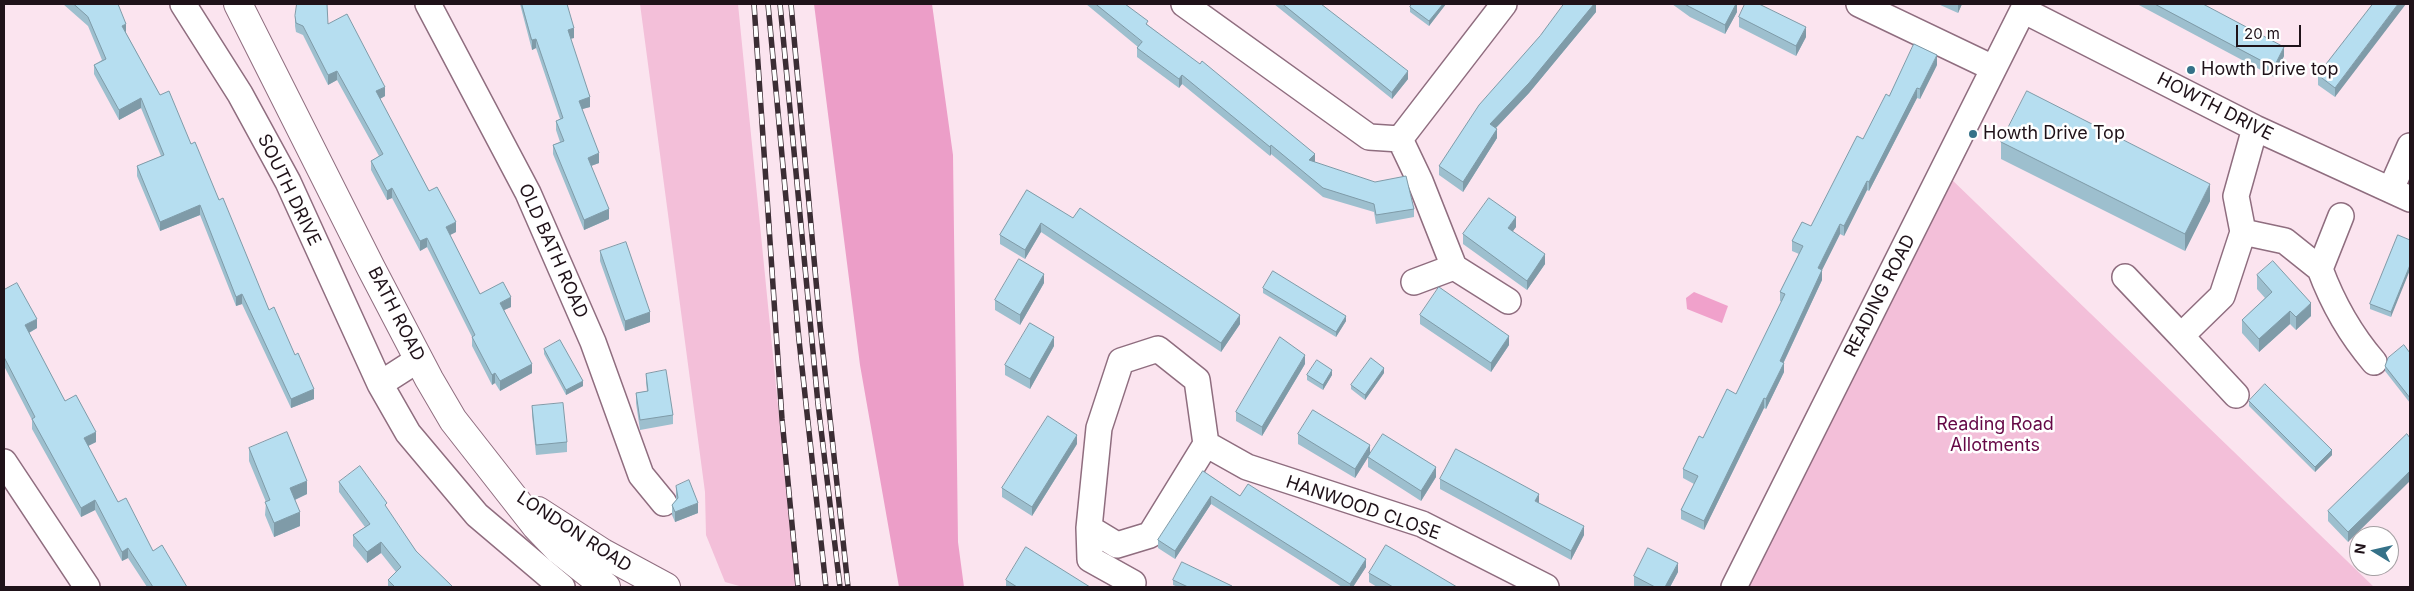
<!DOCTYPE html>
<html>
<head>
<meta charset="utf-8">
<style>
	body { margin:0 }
	#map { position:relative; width:2414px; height:591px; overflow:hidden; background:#fbe4ef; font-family:Inter,sans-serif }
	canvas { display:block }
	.frame { position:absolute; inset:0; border:5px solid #1f1219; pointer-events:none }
	.north { position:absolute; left:2349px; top:526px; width:50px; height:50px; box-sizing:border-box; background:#fff; border:1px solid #a5a0a3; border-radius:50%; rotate:279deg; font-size:14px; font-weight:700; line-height:20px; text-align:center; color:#1f1219 }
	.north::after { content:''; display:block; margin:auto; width:18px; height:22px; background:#357188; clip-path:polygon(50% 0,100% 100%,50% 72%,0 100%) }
	.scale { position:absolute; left:2236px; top:25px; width:65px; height:22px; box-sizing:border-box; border:2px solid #1f1219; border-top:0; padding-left:6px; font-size:15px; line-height:18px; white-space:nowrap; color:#1f1219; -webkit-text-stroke:4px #fff; paint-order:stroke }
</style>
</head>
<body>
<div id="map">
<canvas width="2414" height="591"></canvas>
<div class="frame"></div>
<div class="north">N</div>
<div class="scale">20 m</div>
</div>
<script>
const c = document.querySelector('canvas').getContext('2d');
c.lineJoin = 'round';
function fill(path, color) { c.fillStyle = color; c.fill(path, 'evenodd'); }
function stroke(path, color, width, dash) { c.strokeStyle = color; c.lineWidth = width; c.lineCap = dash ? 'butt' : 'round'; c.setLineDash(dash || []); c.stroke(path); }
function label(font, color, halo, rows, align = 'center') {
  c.font = font + ' Inter,sans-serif'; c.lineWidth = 5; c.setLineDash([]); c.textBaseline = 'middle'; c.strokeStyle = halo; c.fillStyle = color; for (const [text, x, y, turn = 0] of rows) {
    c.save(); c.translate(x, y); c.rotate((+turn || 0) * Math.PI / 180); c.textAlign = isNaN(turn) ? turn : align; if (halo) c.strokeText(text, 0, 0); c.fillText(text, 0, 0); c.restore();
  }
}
fill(new Path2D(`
	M640,4H738L796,587H743L725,582L706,535L705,492Z
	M1948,176L2374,587H1749L1857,369Z`), '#f3bfd9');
fill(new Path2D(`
	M814,4H932L953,155L958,542L964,587H899L860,365Z`), '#ec9ec8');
fill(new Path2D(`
	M1694,292L1728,306L1722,323L1687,309L1686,298Z`), '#f0a1cb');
const minor = new Path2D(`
	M183,4L240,94L288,182L380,384L408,433L477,515L562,587
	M428,4L528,193L593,342L641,475L664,503
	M1184,4L1369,137L1400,139L1504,4
	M1859,4L1993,68
	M2023,10L2255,128L2410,199
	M2255,128L2236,196L2243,232L2285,241L2320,269L2341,216
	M1400,139L1420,181L1454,267L1508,301
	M2391,189L2410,146
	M2320,269C2333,304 2350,334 2374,362
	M2125,277L2181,336
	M1414,282L1454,267
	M1158,349L1197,380L1206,444L1150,535L1117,545L1089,528L1099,428L1121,361Z
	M380,384L419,359
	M2236,395L2181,336L2222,296L2243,232
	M1206,444L1247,467L1422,524L1546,587
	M4,462L87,587
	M1089,528L1090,559L1133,583
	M1734,587L2026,4`);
const major = new Path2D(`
	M238,4L371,268L429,379L453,420L536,526L559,550L606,587
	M538,511L603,553L666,587`);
stroke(minor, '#8f6d7f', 28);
stroke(major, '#8f6d7f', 30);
stroke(minor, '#fff', 25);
stroke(major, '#fff', 28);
const rail = new Path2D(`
	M754,4L782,419L798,587
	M768,4L799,340L826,587
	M780,4L818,404L840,587
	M791,4L820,325L848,587`);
stroke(rail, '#3b2d34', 5.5);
stroke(rail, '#fff', 4, [11]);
fill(new Path2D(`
	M63,4H118L126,33L160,95L191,144L219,200L269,310L314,399L291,408L242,304L236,306L200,215L160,231L137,176V166L161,156L141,108L119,120L94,74V65L102,60L88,26Z
	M520,4H567L574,38L570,39L590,107L582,109L599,163L591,166L609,219L584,230L553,154V145L560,142L556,130V121L560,119L536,48L532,50Z
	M1086,4H1125L1148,25L1315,162L1414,209V217L1376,224L1374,212L1323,197L1271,154L1270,156L1182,84L1179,88L1137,57V48L1138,47Z
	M1274,4H1321L1408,79L1392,99Z
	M1412,4H1446L1429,26L1410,12V7Z
	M1596,4V12L1529,93L1496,128L1497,138L1463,192L1439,175V166Z
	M1672,4H1737V12L1725,34L1690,17Z
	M1938,4H1962L1958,13Z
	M2137,4H2203L2284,56L2274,77Z
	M2373,4L2335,97L2318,85V75Z
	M295,16L328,24L385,96L380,99L429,191L456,232L450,235L480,294L511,307L504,310L532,373L500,391L495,383L492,385L472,346V337L427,247L420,251L392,198L387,200L371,170V161L379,156L337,80L328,85L303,35L296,32L295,26Z
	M1739,17L1806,37L1796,56L1739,27Z
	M1937,65L1920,99L1917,98L1869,191L1867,190L1844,236L1840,234L1822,270V280L1784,362V372L1766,409L1764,408L1704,530L1681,519V510L1694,484L1683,478V469L1703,438L1736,394L1782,302L1780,301V292L1799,254L1792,251V241L1811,226L1889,96Z
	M2001,142L2210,201L2185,251L2001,159Z
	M1027,190L1240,324L1221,352L1041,232L1025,259L1000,244V235Z
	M1516,227L1512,231L1545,264L1527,290L1463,244V234Z
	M2398,235L2391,317L2370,309V304Z
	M600,251L650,322L625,331L600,261Z
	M2257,275L2311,316L2296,330L2290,324L2259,352L2242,333V320L2265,298L2257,289Z
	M1044,283L1020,325L995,310V300Z
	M1263,288L1346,321L1336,337L1263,293Z
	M4,290L37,328L29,333L65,401L96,442L88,446L118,502L153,551L187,587H147L128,558L122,561L95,510L81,517L32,429V420L4,366Z
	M1420,315L1509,345L1491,372L1420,324Z
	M1054,346L1030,389L1005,375V365Z
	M544,349L583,386L566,395L544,354Z
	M2410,353V403L2385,371V366Z
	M1305,364L1262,436L1236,421V412Z
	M1384,373L1365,400L1351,389V385Z
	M646,374L673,415V424L640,430L636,403V393L647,391L646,383Z
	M1307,375H1332L1323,390L1307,380Z
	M2249,401L2332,455L2315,472L2249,406Z
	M532,406L567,442V452L536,455L532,415Z
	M1298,434L1370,454L1355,478L1298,444Z
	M2407,434L2348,542L2328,521V511Z
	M1077,444L1032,516L1002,497V488Z
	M249,448L307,494L295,500L300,526L274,537L265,515L266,502L249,461Z
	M1368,457L1436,477L1421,501L1368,467Z
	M1203,471L1240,496L1366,567L1353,587H1342L1211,504L1175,559L1158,548V540Z
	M1440,479L1539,503L1584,535L1571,560L1440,489Z
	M339,482L387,509L416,551L453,587H388V580L396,572L381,553L367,563L353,546V535L365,527L339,492Z
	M676,486L698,513L675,522L672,515V505L676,500Z
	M1678,572L1670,587H1637L1634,586V576Z
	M1369,573L1457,587H1377L1369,582Z
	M1006,580L1090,587H1006Z
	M1173,580L1232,587H1178L1173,585Z`), '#9dbfce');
fill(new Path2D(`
	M1443,4H1446L1429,26V21Z
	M1594,4H1596V12L1529,93L1490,134V124Z
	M1736,4H1737V12L1725,34V25Z
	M1958,4H1962L1958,13Z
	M2398,4H2406L2335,97V88Z
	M126,24V33L122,26Z
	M1806,27V37L1796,56V46Z
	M574,28V38L568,39V30Z
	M536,39V48L532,50V40Z
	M2284,47V56L2274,77V67Z
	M1937,55V65L1920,99V89Z
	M337,71V80L328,85V75Z
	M1408,71V79L1392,99V92Z
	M1182,75V84L1179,88V79Z
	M385,87V96L376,101V91Z
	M1917,88V98L1869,191V182Z
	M590,97V107L579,110V101Z
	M141,98V108L119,120V110Z
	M1497,129V138L1463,192V182Z
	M1271,145V154L1270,156V147Z
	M599,153V163L588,167V158Z
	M1315,154V163L1309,160Z
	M1867,181V190L1844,236V226Z
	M2210,184V201L2185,251V234Z
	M392,188V198L387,200V191Z
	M200,205V215L160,231V222Z
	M609,209V219L584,230V220Z
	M1516,217V227L1508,238V228Z
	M456,222V232L446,237V227Z
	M1041,223V232L1025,259V250Z
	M1840,224V234L1818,278V268Z
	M427,238V247L420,251V241Z
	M1545,254V264L1527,290V281Z
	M2410,265V270L2391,317V312Z
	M1822,270V280L1780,370V361Z
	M1044,274V283L1020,325V315Z
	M242,294V304L236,306V297Z
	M511,297V307L500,312V303Z
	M2311,303V316L2296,330V317Z
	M2290,311V324L2259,352V339Z
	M650,312V322L625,331V321Z
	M1240,315V324L1221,352V343Z
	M1346,316V321L1336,337V332Z
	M37,319V328L25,335V325Z
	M1509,336V345L1491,372V363Z
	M1054,337V346L1030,389V379Z
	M1305,355V364L1262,436V427Z
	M1784,363V372L1766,409V399Z
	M532,364V373L500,391V381Z
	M1384,368V373L1365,400V395Z
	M1332,370V375L1323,390V385Z
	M495,373V383L492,385V375Z
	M583,381V386L566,395V390Z
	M314,389V399L291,408V399Z
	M1764,398V408L1704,530V521Z
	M96,432V442L84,448V438Z
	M1077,435V444L1032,516V507Z
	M1370,445V454L1355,478V469Z
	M2332,450V455L2315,472V467Z
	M1436,467V477L1421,501V491Z
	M2410,471V481L2348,542V532Z
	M307,481V494L290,502V488Z
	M1539,494V503L1535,501Z
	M1211,496V504L1175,559V551Z
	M95,500V510L81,517V508Z
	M698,503V513L675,522V512Z
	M300,512V526L274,537V523Z
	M1584,526V535L1571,560V551Z
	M381,542V553L367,563V552Z
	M128,548V558L122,561V552Z
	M1366,559V567L1353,587H1350V584Z
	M1678,563V572L1670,587H1665Z`), '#7f9ba8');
const building = new Path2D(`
	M74,4H118L126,24L122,26L160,95L169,91L191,144L195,142L219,200L223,198L269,310L274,307L295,355L298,353L314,389L291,399L242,294L236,297L200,205L160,222L137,166L164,155L141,98L119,110L94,65L106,59L88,17Z
	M297,4H327L328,24L347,14L385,87L376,91L429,191L437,187L456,222L446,227L480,294L503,282L511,297L500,303L532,364L500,381L495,373L492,375L472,337L475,335L427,238L420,241L392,188L387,191L371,161L383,154L337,71L328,75L303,26L296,23L295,16Z
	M522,4H567L574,28L568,30L590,97L579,101L599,153L588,158L609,209L584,220L553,145L564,141L556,121L563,118L536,39L532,40Z
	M1096,4H1125L1148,21L1146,24L1200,64L1202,61L1315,154L1309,160L1375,182L1406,176L1414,209L1376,215L1374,204L1323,188L1271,145L1270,147L1182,75L1179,79L1137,48L1142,42Z
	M1283,4H1321L1408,71L1392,92Z
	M1412,4H1443L1429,21L1410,7Z
	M1564,4H1594L1529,83L1490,124L1497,129L1463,182L1439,166L1479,105L1540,36Z
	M1685,4H1736L1725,25L1690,7Z
	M1745,4H1759L1806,27L1796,46L1739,17Z
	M2155,4H2203L2284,47L2274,67Z
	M2373,4H2398L2335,88L2318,75Z
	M1914,44L1937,55L1920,89L1917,88L1869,182L1867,181L1844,226L1840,224L1818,268L1822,270L1780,361L1784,363L1766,399L1764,398L1704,521L1681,510L1698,476L1683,469L1699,436L1703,438L1727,389L1736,394L1785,294L1780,292L1803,246L1792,241L1802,222L1811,226L1857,136L1863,139L1886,94L1889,96Z
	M2027,91L2210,184L2185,234L2001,142Z
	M1027,190L1073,218L1080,208L1240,315L1221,343L1041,223L1025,250L1000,235Z
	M1489,198L1516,217L1508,228L1545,254L1527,281L1463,234Z
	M2398,235L2410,240V265L2391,312L2370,304Z
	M626,242L650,312L625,321L600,251Z
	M1019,259L1044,274L1020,315L995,300Z
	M2273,261L2311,303L2296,317L2290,311L2259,339L2242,320L2272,292L2257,275Z
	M1273,271L1346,316L1336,332L1263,288Z
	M17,283L37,319L25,325L65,401L76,395L96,432L84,438L118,502L126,498L153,551L162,545L187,587H153L128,548L122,552L95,500L81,508L32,419L35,417L4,357V290Z
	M1439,287L1509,336L1491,363L1420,315Z
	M1030,323L1054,337L1030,379L1005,365Z
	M1280,337L1305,355L1262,427L1236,412Z
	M560,340L583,381L566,390L544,349Z
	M2404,345L2410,353V398L2385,366L2388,358Z
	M1371,358L1384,368L1365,395L1351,385Z
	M1317,360L1332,370L1323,385L1307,375Z
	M666,370L673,415L640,420L636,393L648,391L646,374Z
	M2265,384L2332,450L2315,467L2249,401Z
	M563,403L567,442L536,445L532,406Z
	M1313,410L1370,445L1355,469L1298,434Z
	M1048,416L1077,435L1032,507L1002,488Z
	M287,432L307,481L290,488L300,512L274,523L265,502L270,500L249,448Z
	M1383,434L1436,467L1421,491L1368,457Z
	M2407,434L2410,438V471L2348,532L2328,511Z
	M1456,449L1539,494L1535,501L1584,526L1571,551L1440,479Z
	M360,466L387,503L385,505L416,551L453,587H395L388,580L401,567L381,542L367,552L353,535L370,524L339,482Z
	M1203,471L1240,496L1248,484L1366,559L1350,584L1211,496L1175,551L1158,540Z
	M689,480L698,503L675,512L672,505L678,498L676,486Z
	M1386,545L1457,587H1393L1369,573Z
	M1026,547L1090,587H1017L1006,580Z
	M1648,548L1678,563L1665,587H1655L1634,576Z
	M1182,562L1232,586L1231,587H1188L1173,580Z`);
fill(building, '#b6def0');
stroke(building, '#7f9ba8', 1);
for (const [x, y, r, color] of [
	[2191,70,5,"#357188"],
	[1973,134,5,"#357188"]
]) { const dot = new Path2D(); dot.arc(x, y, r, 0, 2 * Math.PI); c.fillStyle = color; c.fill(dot); stroke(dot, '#fff', 2); }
label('18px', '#1f1219', '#fff', [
	["Howth Drive top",2201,70],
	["Howth Drive Top",1983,134]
], 'left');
label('18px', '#1f1219', '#fff', [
	["HOWTH DRIVE",2215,107,27],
	["SOUTH DRIVE",289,190,64],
	["OLD BATH ROAD",553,251,66],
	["READING ROAD",1880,296,-63],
	["BATH ROAD",396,314,63],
	["HANWOOD CLOSE",1363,508,19],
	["LONDON ROAD",574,532,33]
]);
label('18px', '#650846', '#fff', [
	["Reading Road",1995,425],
	["Allotments",1995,446]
]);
</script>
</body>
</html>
